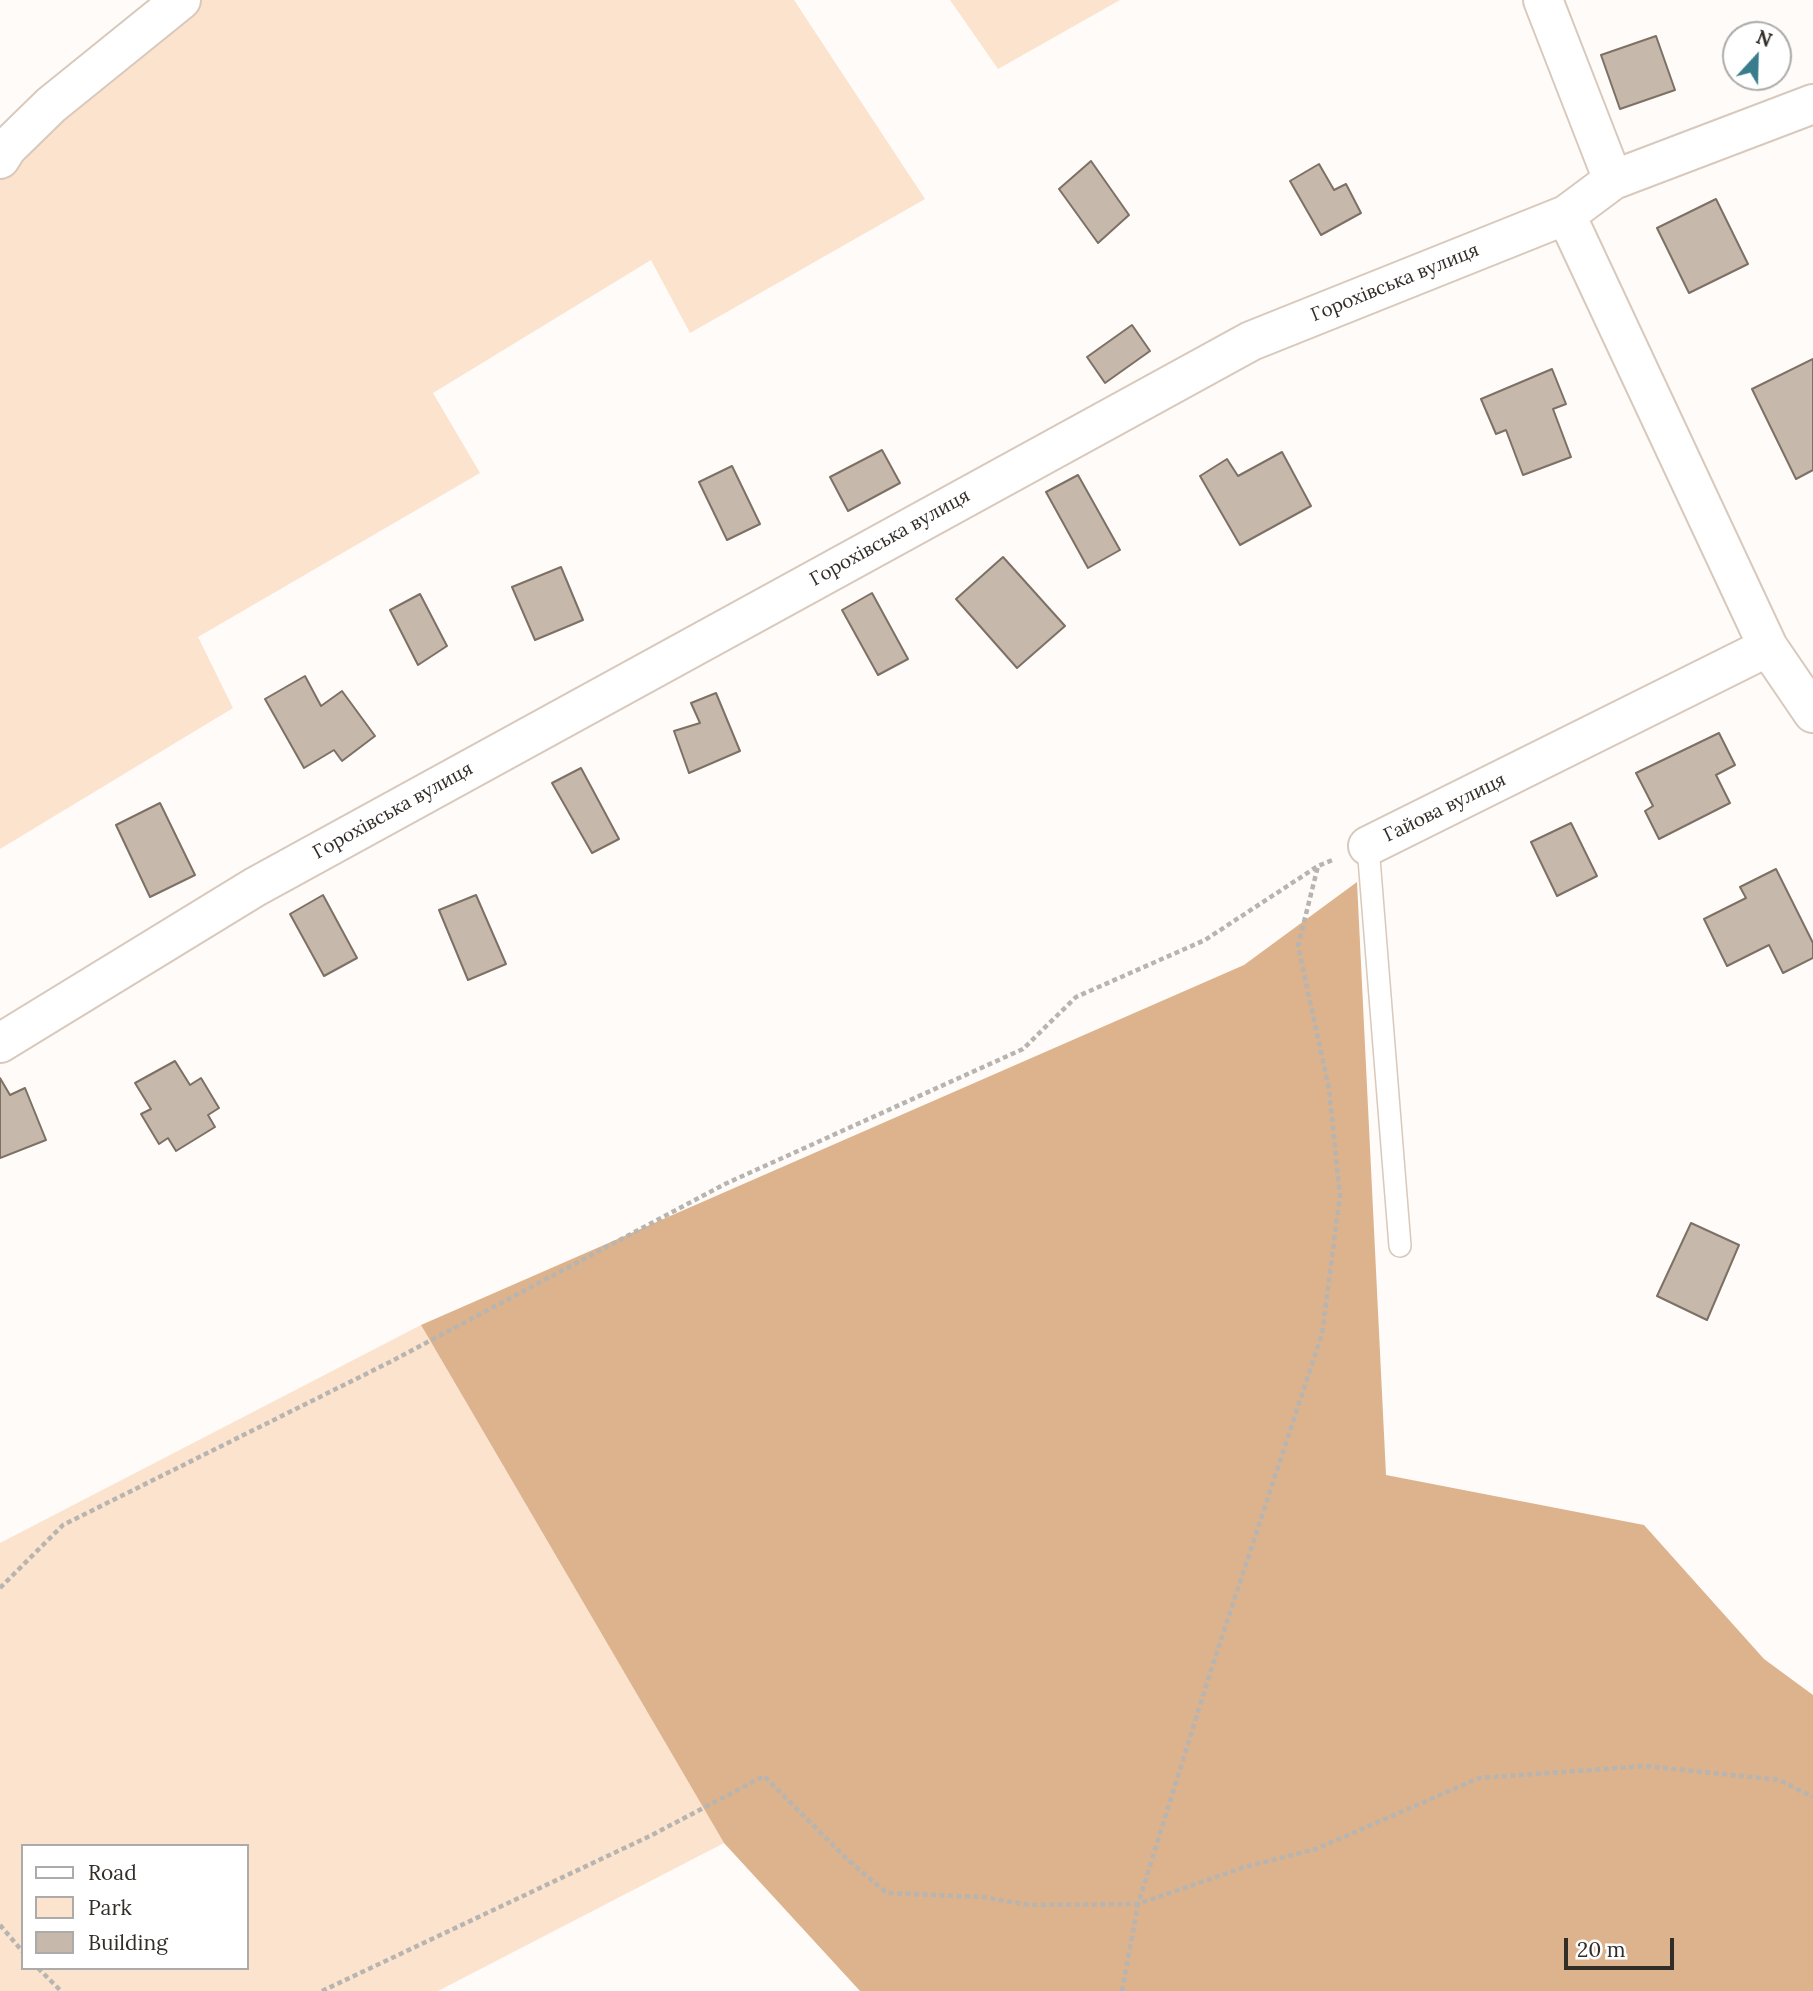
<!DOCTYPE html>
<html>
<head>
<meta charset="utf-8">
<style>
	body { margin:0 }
	#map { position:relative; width:1813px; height:1991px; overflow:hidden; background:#fefbf8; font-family:Lora,serif }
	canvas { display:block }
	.legend { position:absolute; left:21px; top:1844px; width:228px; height:126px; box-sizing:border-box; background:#fff; border:2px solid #adaba9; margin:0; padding:9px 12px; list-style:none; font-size:21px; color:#332d28 }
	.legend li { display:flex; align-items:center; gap:14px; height:35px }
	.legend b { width:35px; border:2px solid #adaba9 }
	.north { position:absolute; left:1722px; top:21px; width:70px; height:70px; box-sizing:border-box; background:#fff; border:2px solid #adaba9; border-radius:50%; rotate:22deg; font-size:19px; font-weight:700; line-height:28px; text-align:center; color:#332d28 }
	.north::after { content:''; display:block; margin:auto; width:24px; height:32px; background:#397d8c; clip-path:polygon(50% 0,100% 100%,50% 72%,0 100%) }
	.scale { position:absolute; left:1564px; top:1938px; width:110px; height:32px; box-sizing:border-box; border:4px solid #332d28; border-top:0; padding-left:9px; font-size:21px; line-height:24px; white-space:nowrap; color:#332d28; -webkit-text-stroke:5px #fff; paint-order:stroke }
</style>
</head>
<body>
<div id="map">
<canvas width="1813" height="1991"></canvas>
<ul class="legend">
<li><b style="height:9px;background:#fff"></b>Road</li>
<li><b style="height:19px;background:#fbe3ce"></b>Park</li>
<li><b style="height:19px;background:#c6b8ab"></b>Building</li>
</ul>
<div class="north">N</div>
<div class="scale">20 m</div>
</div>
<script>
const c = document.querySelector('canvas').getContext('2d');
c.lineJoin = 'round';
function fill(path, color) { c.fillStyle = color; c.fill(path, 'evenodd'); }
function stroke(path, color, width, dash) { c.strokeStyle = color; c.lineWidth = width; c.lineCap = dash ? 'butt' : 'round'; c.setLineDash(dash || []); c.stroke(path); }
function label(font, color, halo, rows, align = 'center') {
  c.font = font + ' Lora,serif'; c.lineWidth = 6; c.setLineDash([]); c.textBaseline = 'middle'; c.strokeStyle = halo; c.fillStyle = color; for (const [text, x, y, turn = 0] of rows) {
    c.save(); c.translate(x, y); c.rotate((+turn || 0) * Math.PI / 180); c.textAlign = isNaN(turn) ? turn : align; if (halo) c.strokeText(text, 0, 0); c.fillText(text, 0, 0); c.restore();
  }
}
fill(new Path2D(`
	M181,0H794L925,199L690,333L651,260L433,393L480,473L198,637L233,708L0,849V159Z
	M950,0H1120L998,69Z
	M421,1325L724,1843L438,1991H0V1543ZM23,1846H247V1968H23Z`), '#fbe3ce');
fill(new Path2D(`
	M1357,882L1386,1475L1644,1525L1764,1659L1813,1695V1991H860L724,1843L421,1325L1244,965Z`), '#dcb38d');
const building = new Path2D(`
	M1656,36L1675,90L1620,109L1601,55Z
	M1091,161L1129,215L1098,243L1059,189Z
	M1319,164L1334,190L1346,184L1361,213L1321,235L1290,181Z
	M1716,199L1748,264L1689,293L1657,228Z
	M1132,325L1150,351L1105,383L1087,357Z
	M1813,359V470L1796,479L1752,389Z
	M1552,369L1566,404L1553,409L1571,457L1523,475L1506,430L1496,434L1481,399Z
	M882,450L900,483L848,511L830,477Z
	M1282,452L1311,506L1240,545L1200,476L1227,459L1238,476Z
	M732,466L760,524L727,540L699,482Z
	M1078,475L1120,550L1088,568L1046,492Z
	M1003,557L1065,626L1017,668L956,599Z
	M561,567L583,620L535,640L512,587Z
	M872,593L908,659L878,675L842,610Z
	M420,594L447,646L418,665L390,610Z
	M305,676L321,706L342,691L375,736L342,761L334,750L304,768L265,699Z
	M716,693L740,751L689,773L674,731L700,723L691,703Z
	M1719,733L1735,765L1716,775L1730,803L1659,839L1645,811L1653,806L1636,773Z
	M581,768L619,839L592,853L552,783Z
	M160,803L195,875L150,897L116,825Z
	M1571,823L1597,876L1557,896L1531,842Z
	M1776,869L1813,943V958L1783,973L1769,945L1727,966L1704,919L1746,898L1740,887Z
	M323,895L357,958L324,976L290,914Z
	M476,895L506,964L468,980L439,910Z
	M175,1061L190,1085L201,1078L219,1108L208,1115L215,1127L176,1151L168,1138L159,1144L141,1114L151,1109L135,1083Z
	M0,1078L10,1095L25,1088L46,1140L0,1158Z
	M1691,1223L1739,1245L1707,1320L1657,1296Z`);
fill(building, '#c6b8ab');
stroke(building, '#7d7064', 2);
const lane = new Path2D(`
	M1368,846L1400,1246`);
const street = new Path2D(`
	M1543,0L1613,180
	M0,159L7,148L51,105L181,0
	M1566,215L1768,647L1813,713
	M1368,846L1768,647
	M0,1043L255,887L1251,341L1566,215L1613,180L1813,104`);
stroke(lane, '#d8c9bc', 24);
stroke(street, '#d8c9bc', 42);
stroke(new Path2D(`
	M0,1588L63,1525L390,1362L725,1184L1023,1049L1076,997L1205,940L1318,866
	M0,1925L23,1952
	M38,1968L61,1991
	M322,1991L652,1835L764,1776L847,1859L887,1893L982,1897L1030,1905L1138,1904L1245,1867L1316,1849L1479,1778L1646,1766L1779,1780L1813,1797
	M1122,1991L1138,1904L1212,1667L1322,1334L1340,1196L1329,1089L1298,946L1318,866L1335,859`), '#b8b4b0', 4.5, [5, 3.5]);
stroke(lane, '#fff', 21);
stroke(street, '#fff', 38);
label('19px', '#332d28', '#fff', [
	["Горохівська вулиця",1395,283,-22],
	["Горохівська вулиця",890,538,-29],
	["Гайова вулиця",1445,808,-26],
	["Горохівська вулиця",393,811,-29]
]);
</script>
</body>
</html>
